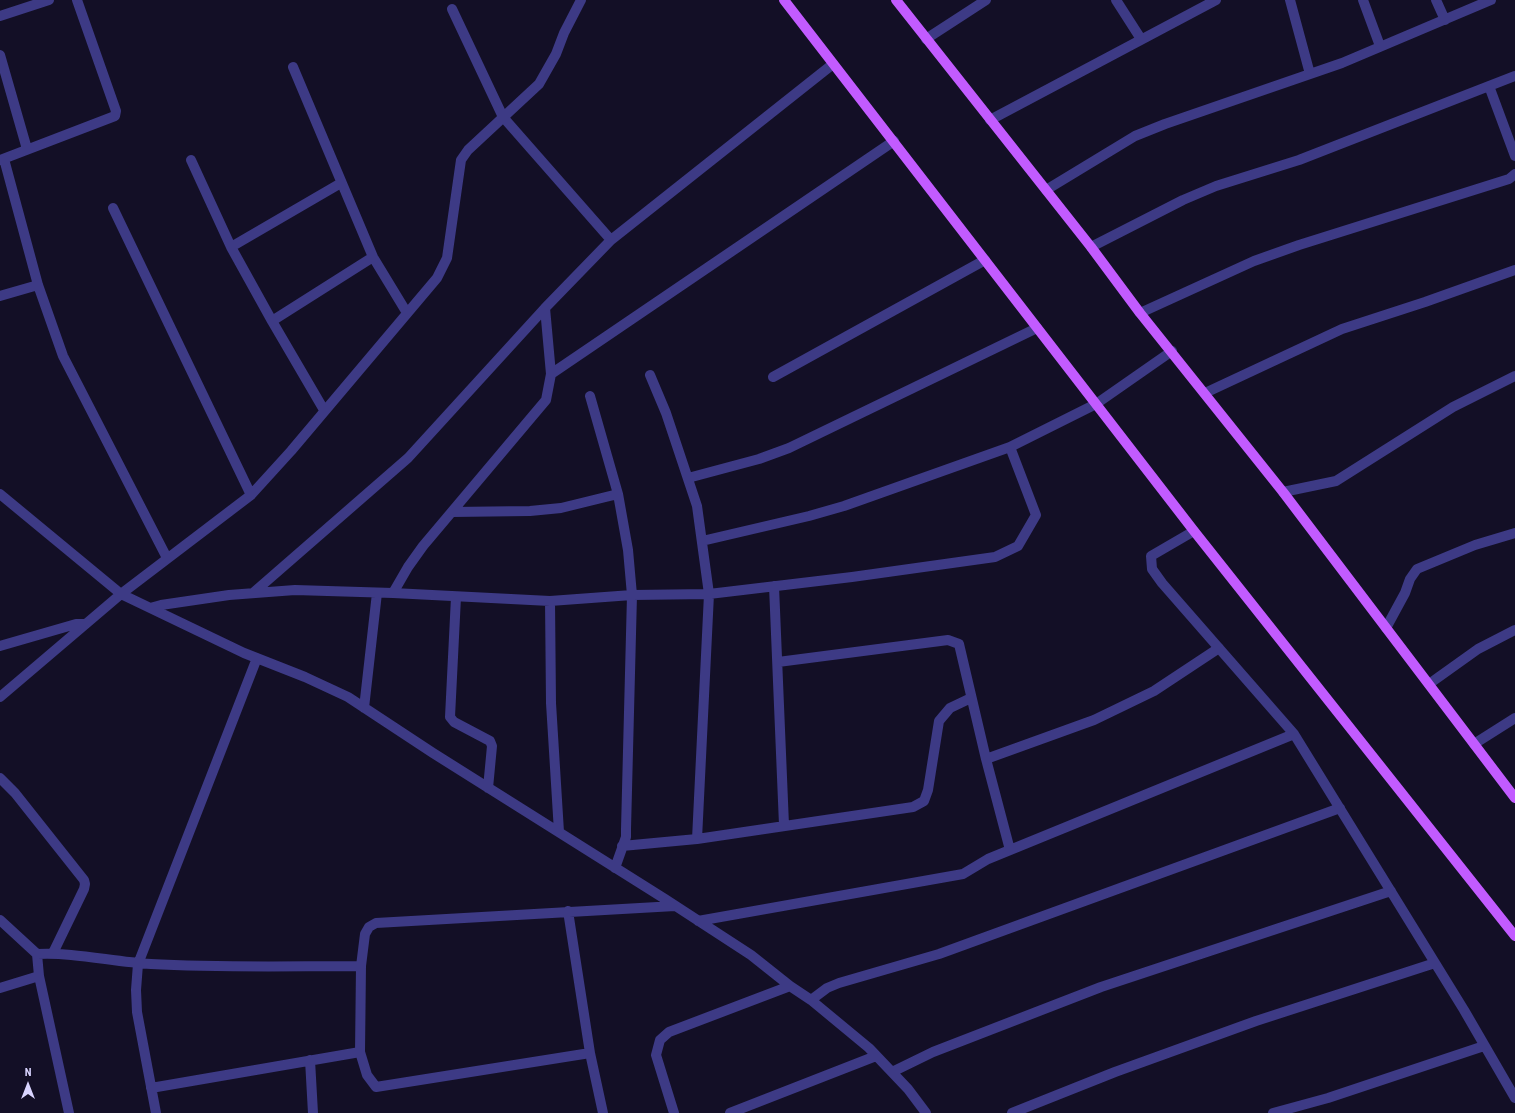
<!DOCTYPE html>
<html>
<head>
<meta charset="utf-8">
<style>
	body { margin:0 }
	#map { position:relative; width:1515px; height:1113px; overflow:hidden; background:#130f26; font-family:"Roboto Condensed",sans-serif }
	canvas { display:block }
	.north { position:absolute; left:8px; top:1065px; width:40px; height:40px; -webkit-text-stroke:3px #130f26; paint-order:stroke; rotate:0deg; font-size:11px; font-weight:700; line-height:16px; text-align:center; color:#d9d4ff }
	.north::after { content:''; display:block; margin:auto; width:14px; height:18px; background:#d9d4ff; clip-path:polygon(50% 0,100% 100%,50% 72%,0 100%) }
</style>
</head>
<body>
<div id="map">
<canvas width="1515" height="1113"></canvas>
<div class="north">N</div>
</div>
<script>
const c = document.querySelector('canvas').getContext('2d');
c.lineJoin = 'round';
function stroke(path, color, width, dash) { c.strokeStyle = color; c.lineWidth = width; c.lineCap = dash ? 'butt' : 'round'; c.setLineDash(dash || []); c.stroke(path); }
stroke(new Path2D(`
	M1116,0L1141,39
	M1290,0L1310,74
	M1363,0L1380,46
	M1436,0L1445,20
	M452,9L503,117L611,240
	M0,16L49,0
	M926,39L986,0
	M0,55L27,149
	M293,67L373,257L407,313
	M1489,86L1515,156
	M990,120L1216,0
	M4,159L38,285L63,356L167,558
	M0,160L115,116L116,111L77,0
	M191,160L231,247L272,321L324,410
	M1046,190L1135,136L1165,124L1342,63L1491,0
	M113,208L251,495
	M231,247L341,183
	M1091,247L1183,200L1216,186L1299,160L1515,76
	M0,296L38,285
	M1140,313L1254,261L1299,245L1509,179L1515,174
	M272,321L373,257
	M551,374L894,141
	M650,375L666,413L697,506L709,594L697,839
	M773,377L985,260
	M1205,393L1342,329L1425,302L1515,270
	M590,396L618,494L628,550L632,595L626,829V837L615,868
	M688,478L759,459L789,448L1037,328
	M1283,492L1336,481L1453,407L1515,376
	M0,494L121,594L244,653L305,677L348,697L433,753L665,899L751,955L790,986L811,1000L869,1048L908,1089L926,1113
	M452,512L530,511L561,508L618,494
	M1194,531L1151,556L1152,569L1162,583L1294,734L1464,1010L1515,1098
	M702,541L809,516L844,506L1010,447L1096,404L1172,351
	M774,586L784,825
	M253,593L408,458L545,308L611,240L833,64
	M393,593L408,567L423,546L546,400L551,374L545,308
	M456,597L450,717L454,722L490,741L492,746L488,788
	M550,601L551,703L559,832
	M150,608L161,605L229,595L295,590L393,593L550,601L632,595L709,594L852,577L995,557L1018,546L1036,515L1010,447
	M1386,628L1405,593L1410,579L1417,569L1475,545L1515,533
	M0,646L76,624H84
	M778,662L948,640L959,644L986,759L1010,850
	M1429,684L1478,649L1515,630
	M0,697L121,594L251,495L291,451L437,278L447,258L461,160L468,150L539,84L556,54L564,33L581,0
	M364,708L377,593
	M1474,744L1515,718
	M986,759L1094,720L1154,691L1219,648
	M0,778L15,793L84,880L85,884L84,889L53,953
	M622,846L697,839L913,807L924,801L928,790L939,721L950,708L971,698
	M568,911L590,1053L603,1113
	M0,920L37,954L39,976L69,1113
	M698,921L963,874L988,859L1294,734
	M37,954C75,952 113,962 151,964C221,968 291,966 361,966
	M0,988L39,976
	M811,1000L827,988L839,983L939,954L1340,808
	M590,1053L376,1087L367,1075L360,1052L361,966L365,934L369,927L376,923L675,906
	M310,1060L313,1113
	M892,1072L933,1052L1101,987L1391,891
	M151,1088L360,1052
	M156,1113L137,1012L136,990L138,964L257,658
	M674,1113L656,1055L660,1040L669,1032L790,986
	M730,1113L876,1056
	M1012,1113L1115,1072L1256,1021L1435,963
	M1273,1113L1328,1098L1484,1046`), '#3d3a85', 10);
stroke(new Path2D(`
	M784,0L1194,531L1515,936
	M896,0L1091,247L1140,313L1283,492L1515,798`), '#c25bff', 10);
</script>
</body>
</html>
